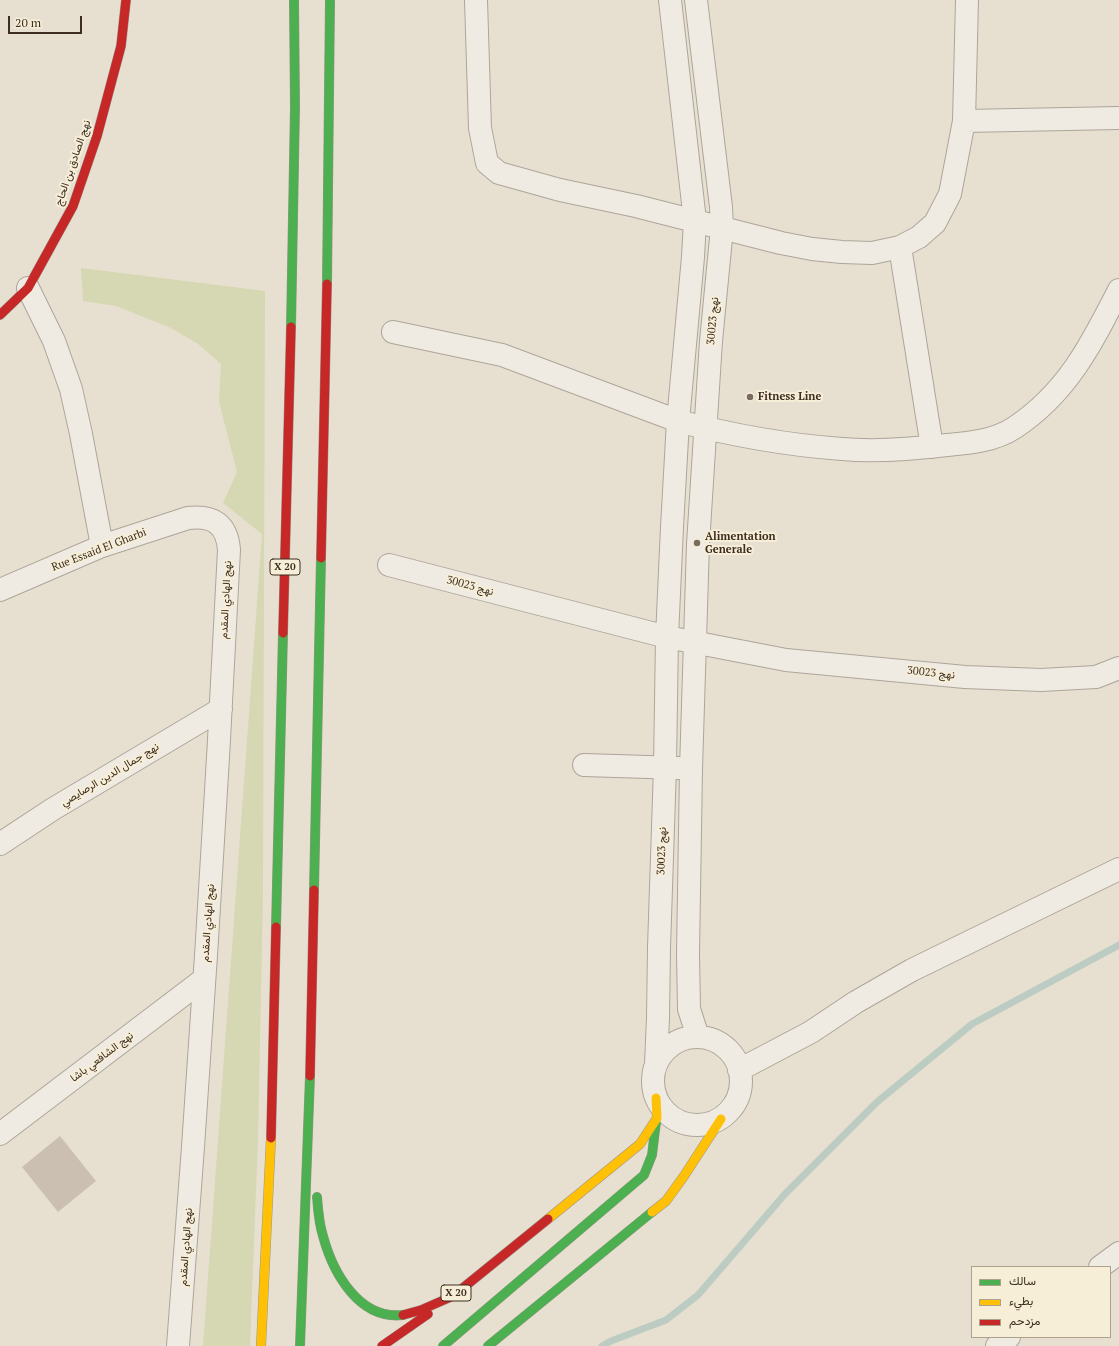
<!DOCTYPE html>
<html>
<head>
<meta charset="utf-8">
<style>
	body { margin:0 }
	#map { position:relative; width:1119px; height:1346px; overflow:hidden; background:#e7e0d1; font-family:"PT Serif",Vazirmatn,serif }
	canvas { display:block }
	.legend { position:absolute; left:971px; top:1266px; width:140px; height:72px; box-sizing:border-box; background:#f7eed8; border:1px solid #ada18e; margin:0; padding:5px 7px; list-style:none; font-size:12px; color:#3d2e20 }
	.legend li { display:flex; align-items:center; gap:8px; height:20px }
	.legend b { width:20px; border:1px solid #ada18e }
	.scale { position:absolute; left:8px; top:16px; width:74px; height:18px; box-sizing:border-box; border:2px solid #3d2e20; border-top:0; padding-left:5px; font-size:12px; line-height:14px; white-space:nowrap; color:#3d2e20; -webkit-text-stroke:3px #f7eed8; paint-order:stroke }
</style>
</head>
<body>
<div id="map">
<canvas width="1119" height="1346"></canvas>
<ul class="legend">
<li><b style="height:5px;background:#4caf50"></b>سالك</li>
<li><b style="height:5px;background:#ffc107"></b>بطيء</li>
<li><b style="height:5px;background:#c62828"></b>مزدحم</li>
</ul>
<div class="scale">20 m</div>
</div>
<script>
const c = document.querySelector('canvas').getContext('2d');
c.lineJoin = 'round';
function fill(path, color) { c.fillStyle = color; c.fill(path, 'evenodd'); }
function stroke(path, color, width, dash) { c.strokeStyle = color; c.lineWidth = width; c.lineCap = dash ? 'butt' : 'round'; c.setLineDash(dash || []); c.stroke(path); }
function label(font, color, halo, rows, align = 'center') {
  c.font = font + ' "PT Serif",Vazirmatn,serif'; c.lineWidth = 4; c.setLineDash([]); c.textBaseline = 'middle'; c.strokeStyle = halo; c.fillStyle = color; for (const [text, x, y, turn = 0] of rows) {
    c.save(); c.translate(x, y); c.rotate((+turn || 0) * Math.PI / 180); c.textAlign = isNaN(turn) ? turn : align; if (halo) c.strokeText(text, 0, 0); c.fillText(text, 0, 0); c.restore();
  }
}
fill(new Path2D(`
	M81,268L265,291L263,894L258,1140L250,1346H203L262,534L223,503L237,472L219,402L221,364L198,344L171,328L116,306L83,301Z`), '#d6d7b3');
stroke(new Path2D(`
	M602,1346L611,1341L666,1320L698,1295L785,1194L877,1102L972,1024L1119,945`), '#bcccc2', 7);
fill(new Path2D(`
	M60,1136L96,1181L58,1212L22,1167Z`), '#cbbfb2');
const street = new Path2D(`
	M476,0L480,128L487,163L499,173L560,190L636,206L781,243L812,249L842,252L872,253L900,247L919,237L935,223L950,194L964,121L967,0
	M696,0L721,207L722,228L711,341L698,544L691,769L688,954L689,1009L698,1037
	M964,121L1119,118
	M900,247L932,447
	M28,288L54,341L71,389L81,434L102,546
	M393,332L502,355L678,421C731,435 786,445 842,449C876,452 913,449 947,445C970,443 994,441 1014,428C1067,393 1091,345 1119,290
	M389,565L667,637L786,660L965,677L1041,680L1096,677L1119,668
	M0,590L102,546L188,518C213,515 227,524 229,550C216,815 199,1081 178,1346
	M584,765L680,768
	M0,844L53,809L221,709
	M653 1081a44 44 0 1 1 88 0a44 44 0 1 1-88 0Z
	M656,1064L658,1018L659,948L665,767L667,637L672,527L678,421L693,257L695,221L670,0
	M739,1070L811,1032L856,1002L912,970L1119,869
	M0,1134L204,979
	M1100,1267L1119,1253
	M997,1346L1009,1337`);
const fast = new Path2D(`
	M327,284L330,0
	M291,327L295,107L294,0
	M314,890L321,558
	M276,927L283,633
	M317,1197C318,1210 319,1224 323,1236C333,1273 359,1320 403,1315
	M300,1346L310,1076
	M443,1346L644,1175L652,1155L656,1122
	M488,1346L652,1212`);
const slow = new Path2D(`
	M652,1212L666,1201L684,1176L721,1119
	M548,1219L640,1144L657,1118L656,1098
	M261,1346L271,1138`);
const jam = new Path2D(`
	M0,315L28,288L73,206L97,136L121,46L126,0
	M321,558L327,284
	M283,633L291,327
	M310,1076L314,890
	M271,1138L276,927
	M403,1315L421,1310L453,1296L548,1219
	M382,1346L428,1314`);
stroke(street, '#ada599', 24);
stroke(fast, '#9c958a', 10);
stroke(slow, '#9c958a', 10);
stroke(jam, '#9c958a', 10);
stroke(street, '#efebe3', 22);
stroke(fast, '#4caf50', 9);
stroke(slow, '#ffc107', 9);
stroke(jam, '#c62828', 9);
for (const [x, y, r, color] of [
	[750,397,4,"#786c5e"],
	[697,543,4,"#786c5e"]
]) { const dot = new Path2D(); dot.arc(x, y, r, 0, 2 * Math.PI); c.fillStyle = color; c.fill(dot); stroke(dot, '#f7eed8', 1.5); }
for (const [x, y, w] of [
	[285,567,30],
	[456,1293,30]
]) { const box = new Path2D(); box.roundRect(x - w / 2, y - 8, w, 16, 3); c.fillStyle = '#f7eed8'; c.fill(box); stroke(box, '#3d2e20', 1); }
label('bold 10px', '#3d2e20', null, [
	["X 20",285,567],
	["X 20",456,1293]
]);
label('11px', '#3d2e20', '#f7eed8', [
	["نهج الصادق بن الحاج",73,163,-71],
	["نهج 30023",713,321,-85],
	["Rue Essaid El Gharbi",99,550,-21],
	["نهج 30023",470,586,15],
	["نهج الهادي المقدم",226,600,-87],
	["نهج 30023",931,673,6],
	["نهج جمال الدين الرصايصي",110,775,-31],
	["نهج 30023",662,851,-88],
	["نهج الهادي المقدم",208,923,-86],
	["نهج الشافعي باشا",102,1057,-37],
	["نهج الهادي المقدم",186,1247,-86]
]);
label('bold 11px', '#3d2e20', '#f7eed8', [
	["Fitness Line",758,397],
	["Alimentation",705,537],
	["Generale",705,550]
], 'left');
</script>
</body>
</html>
